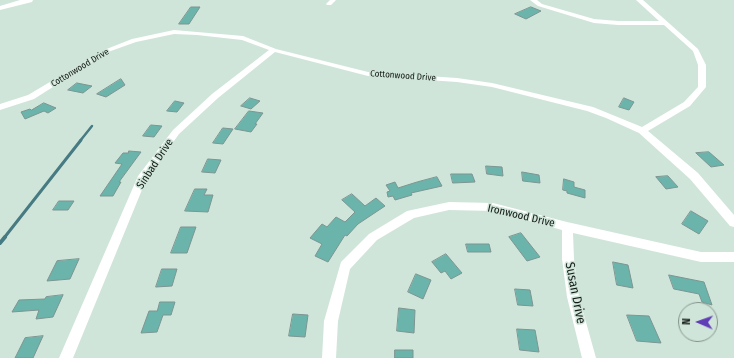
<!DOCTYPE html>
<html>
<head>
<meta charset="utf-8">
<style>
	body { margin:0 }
	#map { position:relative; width:734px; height:358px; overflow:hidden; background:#d0e5d9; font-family:"Fira Sans Condensed",sans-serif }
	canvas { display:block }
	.north { position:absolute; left:678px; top:302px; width:40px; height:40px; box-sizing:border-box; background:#d0e5d9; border:1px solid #84948b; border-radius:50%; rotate:272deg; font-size:11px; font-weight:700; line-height:16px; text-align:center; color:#121a16 }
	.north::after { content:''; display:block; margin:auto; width:14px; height:18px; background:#603eb7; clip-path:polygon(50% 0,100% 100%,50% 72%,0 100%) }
</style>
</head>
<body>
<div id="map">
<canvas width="734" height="358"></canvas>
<div class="north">N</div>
</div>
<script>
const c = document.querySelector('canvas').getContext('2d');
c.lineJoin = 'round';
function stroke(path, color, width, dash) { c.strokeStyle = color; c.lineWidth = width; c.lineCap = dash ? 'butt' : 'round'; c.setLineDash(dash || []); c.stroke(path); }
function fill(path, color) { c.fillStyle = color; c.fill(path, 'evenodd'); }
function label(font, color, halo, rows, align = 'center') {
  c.font = font + ' "Fira Sans Condensed",sans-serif'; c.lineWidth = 3; c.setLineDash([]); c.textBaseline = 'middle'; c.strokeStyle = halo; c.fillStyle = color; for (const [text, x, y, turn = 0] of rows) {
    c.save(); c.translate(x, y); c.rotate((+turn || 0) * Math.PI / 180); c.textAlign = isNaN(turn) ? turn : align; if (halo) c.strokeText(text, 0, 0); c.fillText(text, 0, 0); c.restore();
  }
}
stroke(new Path2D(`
	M80,141L92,126`), '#467b83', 2.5);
stroke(new Path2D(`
	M4,238L81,140`), '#467b83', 3);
stroke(new Path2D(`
	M0,243L5,237`), '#467b83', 4);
const building = new Path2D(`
	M191,7H200L189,24H179Z
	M531,7L541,11L526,19L515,14Z
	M121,79L125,85L106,97L97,94Z
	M77,83L92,86L83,93L68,90Z
	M250,98L260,101L251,109L241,106Z
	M624,98L634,102L629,110L619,107Z
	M175,101L184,103L177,112L167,111Z
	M44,103L56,108L48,113L44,111L25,119L21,112L30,109L31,110Z
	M249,111L263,113L255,124H257L251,132L235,129Z
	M151,125L162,126L154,137L143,136Z
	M223,128L233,129L223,144L213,143Z
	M129,151L141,152L119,182H121L113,196H100L122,164L115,163L123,153H128Z
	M709,152L724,165L711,167L696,153Z
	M208,159L221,160L215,173L202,172Z
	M486,166L502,167L503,176L487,174Z
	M522,172L539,175L540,183L523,181Z
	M451,174H472L475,182L453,183Z
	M668,176L678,187L666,189L656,177Z
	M437,177L442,186L411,193L412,195L395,200L393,196L388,197L387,192L390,191L386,185L395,182L398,188L417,182Z
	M564,179L574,182V187L585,190V198L567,193V191L563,190Z
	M195,189H207L204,195H213L208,212L185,211Z
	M352,194L365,206L376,198L385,206L358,224L347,236L345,235L328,262L315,256L322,244L310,238L322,224L327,227L336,217L345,222L355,212L342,200Z
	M59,201H74L68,210H53Z
	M691,211L708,221L699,234L682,224Z
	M181,227H196L187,253H171Z
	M521,233L540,257L527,261L509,237Z
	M466,244H489L491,252H468Z
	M446,254L462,273L451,279L445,271L441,273L432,262Z
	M79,259L70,279L47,281L57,261Z
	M613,262L628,265L633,288L617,285Z
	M162,269H177L172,286L156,287Z
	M416,274L431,280L423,299L408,292Z
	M669,275L704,282L712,305L702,302L699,294L674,289Z
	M515,289L530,290L533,306L518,305Z
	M63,295L53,317L36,319L39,310L12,312L19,300L45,299L46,297Z
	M160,302H175L171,315H163L157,332L141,333L149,311H157Z
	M399,308L415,310L414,333L397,331Z
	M293,314L308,315L305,337L289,336Z
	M627,315L649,316L661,343L637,341Z
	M517,329L535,330L539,352L520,350Z
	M43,336L33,358H15L25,338Z
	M395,350H413V358H395Z`);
fill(building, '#6bb4ab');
stroke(building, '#7c9591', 1);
fill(new Path2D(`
	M330,0H336L331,5H327L326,4Z
	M530,0H537L542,4L594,19L618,21H659L636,0H643L698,49L706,65V87L690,106L648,131L698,173L734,215V227L730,226L690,179L639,133L606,118L587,111L492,87L457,82L368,76L275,52L218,98L179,134L146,180L73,358H59L138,176L173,130L212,94L269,50L242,40L197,35L174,34L136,42L108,52L34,99L0,110V104L28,95L104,50L132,39L174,30L243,36L276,49L368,72L457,78L492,83L593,107L642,127L684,102L698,87V65L693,51L664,25H618L594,23L538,6Z
	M449,202L493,203L567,222L701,252H734V262H701L573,233L574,259L579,297L596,358H582L567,297L562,259V230L493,211L449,210L414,218L377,240L350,269L338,321L336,358H322L324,321L341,262L369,234L407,211Z`), '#fff');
fill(new Path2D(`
	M20,0H33L32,2L0,10V6Z`), '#fff');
label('9px', '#121a16', '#d0e5d9', [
	["Cottonwood Drive",80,68,-31],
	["Cottonwood Drive",403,76,4]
]);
label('11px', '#121a16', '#d0e5d9', [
	["Sinbad Drive",155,164,-57],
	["Ironwood Drive",521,216,13]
]);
label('13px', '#121a16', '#d0e5d9', [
	["Susan Drive",575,293,79]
]);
</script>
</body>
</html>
